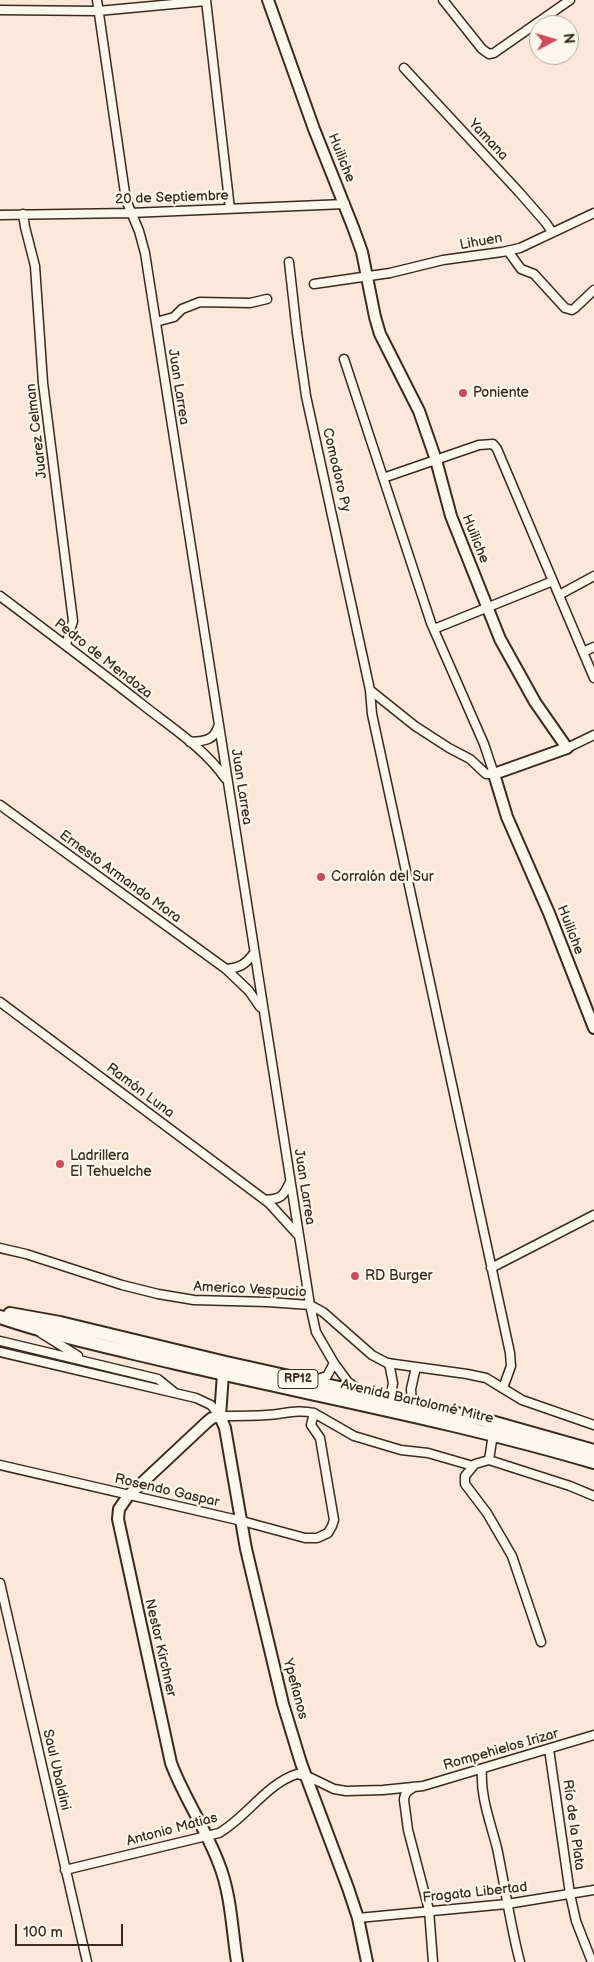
<!DOCTYPE html>
<html>
<head>
<meta charset="utf-8">
<style>
	body { margin:0 }
	#map { position:relative; width:594px; height:1962px; overflow:hidden; background:#fce8da; font-family:"Balsamiq Sans",sans-serif }
	canvas { display:block }
	.north { position:absolute; left:529px; top:15px; width:50px; height:50px; box-sizing:border-box; background:#fbf7ec; border:1px solid #aea59a; border-radius:50%; rotate:84deg; font-size:14px; font-weight:700; line-height:20px; text-align:center; color:#3b2a1e }
	.north::after { content:''; display:block; margin:auto; width:18px; height:22px; background:#d1495b; clip-path:polygon(50% 0,100% 100%,50% 72%,0 100%) }
	.scale { position:absolute; left:15px; top:1924px; width:108px; height:22px; box-sizing:border-box; border:2px solid #3b2a1e; border-top:0; padding-left:6px; font-size:15px; line-height:18px; white-space:nowrap; color:#3b2a1e; -webkit-text-stroke:4px #fbf7ec; paint-order:stroke }
</style>
</head>
<body>
<div id="map">
<canvas width="594" height="1962"></canvas>
<div class="north">N</div>
<div class="scale">100 m</div>
</div>
<script>
const c = document.querySelector('canvas').getContext('2d');
c.lineJoin = 'round';
function stroke(path, color, width, dash) { c.strokeStyle = color; c.lineWidth = width; c.lineCap = dash ? 'butt' : 'round'; c.setLineDash(dash || []); c.stroke(path); }
function label(font, color, halo, rows, align = 'center') {
  c.font = font + ' "Balsamiq Sans",sans-serif'; c.lineWidth = 4.5; c.setLineDash([]); c.textBaseline = 'middle'; c.strokeStyle = halo; c.fillStyle = color; for (const [text, x, y, turn = 0] of rows) {
    c.save(); c.translate(x, y); c.rotate((+turn || 0) * Math.PI / 180); c.textAlign = isNaN(turn) ? turn : align; if (halo) c.strokeText(text, 0, 0); c.fillText(text, 0, 0); c.restore();
  }
}
const minor = new Path2D(`
	M97,0L126,200L139,231L145,253L310,1305L316,1332L334,1363
	M206,0L230,209
	M443,0L482,49L489,54L494,53L570,0
	M0,10L98,11L206,1
	M404,68L519,192L546,223L552,232
	M23,214L25,227L35,266L43,383L73,621L66,645
	M0,215L130,213L345,204
	M508,251L521,269L534,274L565,308L572,310L575,308L594,290
	M289,262L297,333L306,396L370,690L415,726L449,748L470,759L486,774H494L484,744L431,623L344,359
	M314,284L390,273L443,260L502,252L520,248L594,213
	M156,322L174,317L182,309L200,302L250,303L267,299
	M383,478L479,445L493,444L497,449L594,678
	M559,595L594,576
	M0,596C48,632 96,668 143,705C172,728 204,748 225,778
	M434,629L553,581
	M583,652L594,647
	M370,690L372,714L510,1353L511,1366L503,1388
	M190,742C203,741 214,741 218,727
	M567,748L594,735
	M0,805L226,969L249,991L260,1007
	M226,969C240,968 246,964 254,953
	M0,1002L269,1203L299,1236
	M265,1200C281,1199 283,1197 290,1182
	M0,1248L26,1254L122,1285L158,1294L194,1300L268,1302L310,1305L323,1312L372,1355L387,1363L467,1374L486,1378L522,1400L594,1425
	M491,1268L594,1215
	M41,1333L78,1356
	M0,1341L158,1379L174,1392
	M0,1352L196,1398L211,1405L220,1416C236,1416 252,1416 267,1415C284,1414 297,1409 314,1413L354,1436L401,1450L428,1453L473,1466
	M389,1363L393,1383L390,1400
	M314,1380L327,1376L334,1363L348,1382L359,1390
	M412,1404L411,1389L416,1367
	M489,1460L493,1434
	M0,1465L242,1521L305,1538H317L328,1533L332,1526L334,1520L320,1438L311,1425L314,1413
	M0,1583L87,1962
	M541,1642L512,1556L487,1513L465,1484V1476L475,1464L489,1460L570,1486L594,1496
	M549,1749L570,1894L576,1921L592,1962
	M482,1769C480,1796 490,1821 497,1848C505,1886 510,1924 520,1962
	M414,1787C409,1790 404,1793 404,1800L408,1830L429,1910L433,1962
	M65,1870L219,1833C247,1817 266,1784 297,1774L307,1776L334,1789L346,1791L383,1790L423,1786L594,1735
	M358,1918L507,1904L594,1890`);
const tertiary = new Path2D(`
	M268,0L314,129L353,227L362,252L375,317L380,334L419,411L436,460L451,516L500,639L535,702L567,748L494,774L507,817L549,913L594,1028
	M223,1374L220,1416L225,1428L246,1549L283,1704L301,1763L348,1888L358,1918L367,1962
	M220,1416L212,1418L207,1422L128,1496L119,1509L118,1519L171,1763C184,1798 206,1829 219,1864C231,1894 232,1930 237,1962`);
const primary = new Path2D(`
	M10,1314L60,1323L226,1363L484,1420L594,1451
	M0,1317C56,1336 114,1348 172,1362C313,1395 455,1421 594,1462`);
stroke(minor, '#3b2a1e', 11);
stroke(tertiary, '#3b2a1e', 14);
stroke(primary, '#3b2a1e', 16);
stroke(minor, '#fbf7ec', 8);
stroke(tertiary, '#fbf7ec', 10);
stroke(primary, '#fbf7ec', 12);
for (const [x, y, r, color] of [
	[463,393,5,"#d1495b"],
	[321,877,5,"#d1495b"],
	[60,1164,5,"#d1495b"],
	[355,1276,5,"#d1495b"]
]) { const dot = new Path2D(); dot.arc(x, y, r, 0, 2 * Math.PI); c.fillStyle = color; c.fill(dot); stroke(dot, '#fbf7ec', 2); }
for (const [x, y, w] of [
	[298,1379,40]
]) { const box = new Path2D(); box.roundRect(x - w / 2, y - 9.5, w, 19, 4); c.fillStyle = '#fbf7ec'; c.fill(box); stroke(box, '#3b2a1e', 1); }
label('bold 12px', '#3b2a1e', null, [
	["RP12",298,1379]
]);
label('14px', '#3b2a1e', '#fbf7ec', [
	["Yamana",488,140,47],
	["Huiliche",341,158,68],
	["20 de Septiembre",172,198,-2],
	["Lihuen",481,242,-10],
	["Juan Larrea",178,387,81],
	["Juarez Celman",37,431,-97],
	["Comodoro Py",336,470,77],
	["Huiliche",475,539,68],
	["Pedro de Mendoza",103,659,38],
	["Juan Larrea",241,787,81],
	["Ernesto Armando Mora",120,877,36],
	["Huiliche",570,930,69],
	["Ramón Luna",140,1091,37],
	["Juan Larrea",304,1187,81],
	["Americo Vespucio",250,1290,3],
	["Avenida Bartolomé Mitre",417,1402,13],
	["Rosendo Gaspar",167,1491,13],
	["Nestor Kirchner",160,1648,77],
	["Ypefianos",295,1689,75],
	["Rompehielos Irizar",501,1750,-16],
	["Saul Ubaldini",56,1770,77],
	["Río de la Plata",573,1825,82],
	["Antonio Matias",172,1830,-15],
	["Fragata Libertad",475,1893,-6]
]);
label('14px', '#3b2a1e', '#fbf7ec', [
	["Poniente",473,393],
	["Corralón del Sur",331,877],
	["Ladrillera",70,1156],
	["El Tehuelche",70,1172],
	["RD Burger",365,1276]
], 'left');
</script>
</body>
</html>
